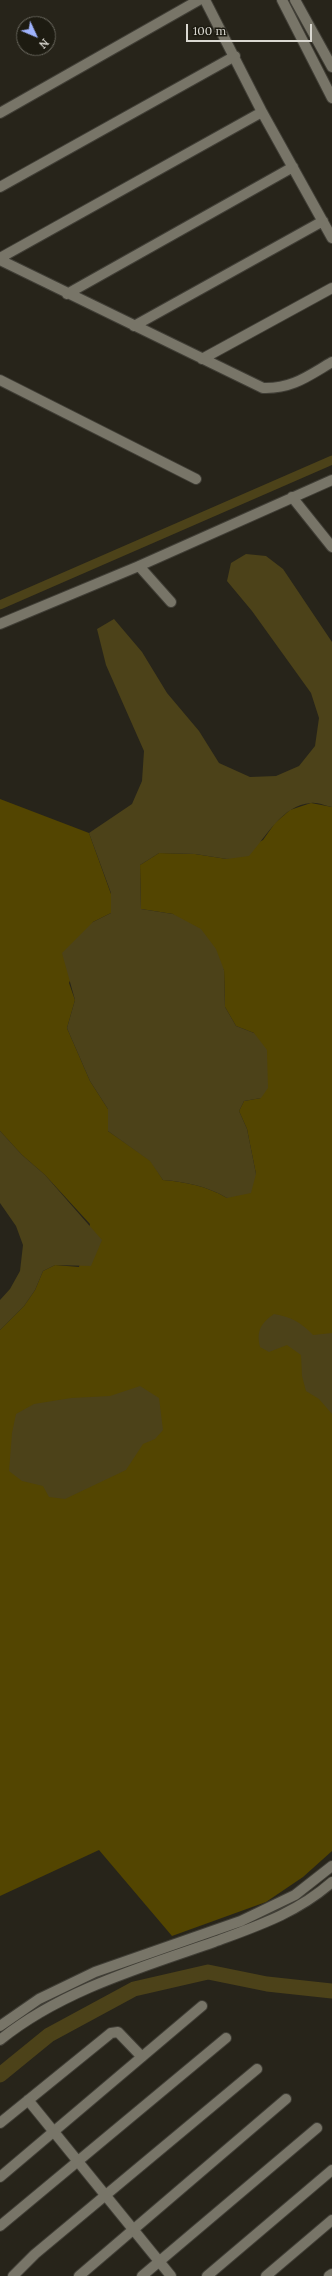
<!DOCTYPE html>
<html>
<head>
<meta charset="utf-8">
<style>
	body { margin:0 }
	#map { position:relative; width:332px; height:2276px; overflow:hidden; background:#27241a; font-family:Lora,serif }
	canvas { display:block }
	.north { position:absolute; left:16px; top:16px; width:40px; height:40px; box-sizing:border-box; background:#1d1b11; border:1px solid #69675e; border-radius:50%; rotate:134deg; font-size:11px; font-weight:700; line-height:16px; text-align:center; color:#dad8d1 }
	.north::after { content:''; display:block; margin:auto; width:14px; height:18px; background:#9fb3fd; clip-path:polygon(50% 0,100% 100%,50% 72%,0 100%) }
	.scale { position:absolute; left:186px; top:24px; width:126px; height:18px; box-sizing:border-box; border:2px solid #dad8d1; border-top:0; padding-left:5px; font-size:12px; line-height:14px; white-space:nowrap; color:#dad8d1; -webkit-text-stroke:3px #1d1b11; paint-order:stroke }
</style>
</head>
<body>
<div id="map">
<canvas width="332" height="2276"></canvas>
<div class="north">N</div>
<div class="scale">100 m</div>
</div>
<script>
const c = document.querySelector('canvas').getContext('2d');
c.lineJoin = 'round';
function fill(path, color) { c.fillStyle = color; c.fill(path, 'evenodd'); }
function stroke(path, color, width, dash) { c.strokeStyle = color; c.lineWidth = width; c.lineCap = dash ? 'butt' : 'round'; c.setLineDash(dash || []); c.stroke(path); }
fill(new Path2D(`
	M0,799L89,833L111,894V913L93,922L69,983L75,1000L67,1028L90,1081L108,1109V1131L151,1161L163,1180C186,1182 207,1186 227,1198L256,1174L247,1129L239,1111L244,1101L261,1098L254,1033L236,1026L225,1007L224,970L173,914L141,909L140,865L159,853L195,854L227,859L263,840L275,823L290,810L311,803L332,807V1851L303,1877L266,1902L172,1936L99,1850L0,1896V1330L24,1306L35,1290L43,1271L55,1265L79,1267L90,1224L45,1175L22,1155L0,1131Z`), '#534501');
fill(new Path2D(`
	M246,554L266,556L283,569L332,642V807C326,806 317,802 311,803C282,805 266,837 249,856L227,859L195,854L159,853L140,865L141,909L173,914L201,929L216,949L224,970L225,1007L236,1026L254,1033L267,1050L268,1088L261,1098L244,1101L239,1111L247,1129L256,1174L251,1193L227,1198C207,1186 186,1182 163,1180L150,1161L108,1131V1109L90,1081L67,1028L75,1000L62,953L93,922L111,913V893L89,833L132,804L142,781L144,751L106,665L97,629L114,619L142,652L167,693L199,731L219,763L250,777L276,776L299,766L315,746L319,718L311,693L252,611L227,581L231,563Z
	M0,1131L22,1155L45,1175L102,1240L91,1266L55,1265L43,1271L35,1290L24,1306L0,1330V1300L10,1289L20,1271L23,1245L16,1226L0,1203Z
	M274,1314C291,1317 301,1322 313,1335L332,1333V1414L319,1399L306,1391L302,1376L301,1355L287,1345L269,1352L260,1347C256,1331 261,1323 274,1314Z
	M140,1386L159,1398L163,1430L155,1439L143,1444L126,1470L65,1499L49,1497L43,1486L22,1481L9,1471L12,1433L16,1414L34,1404L71,1398L110,1396Z`), '#4c4219');
stroke(new Path2D(`
	M0,605L332,460`), '#4c4219', 9);
stroke(new Path2D(`
	M0,2075L49,2035L134,1989L208,1972L267,1984L332,1991`), '#4c4219', 15);
const minor = new Path2D(`
	M205,0L262,112L332,238
	M282,0L332,98
	M295,0L332,67
	M0,113L199,0
	M0,187L235,56
	M0,258L262,112
	M0,260L263,388C292,389 308,376 332,362
	M67,294L293,167
	M134,326L323,221
	M202,359L332,288
	M0,380L196,479
	M292,497L332,547
	M139,566L171,602
	M0,624L139,566L332,480
	M0,2026L39,1999L95,1972L241,1921L295,1895L332,1866
	M0,2040C60,1991 142,1967 214,1942C257,1926 297,1913 332,1882
	M28,2100L171,2276
	M0,2123L111,2033L118,2032L142,2057
	M0,2177L202,2006
	M0,2226L226,2038
	M13,2276L35,2254L257,2069
	M79,2276L286,2099
	M142,2276L317,2128
	M207,2276L332,2170
	M266,2276L332,2220
	M329,2276L332,2274`);
stroke(minor, '#403e36', 12);
stroke(minor, '#787568', 10);
</script>
</body>
</html>
